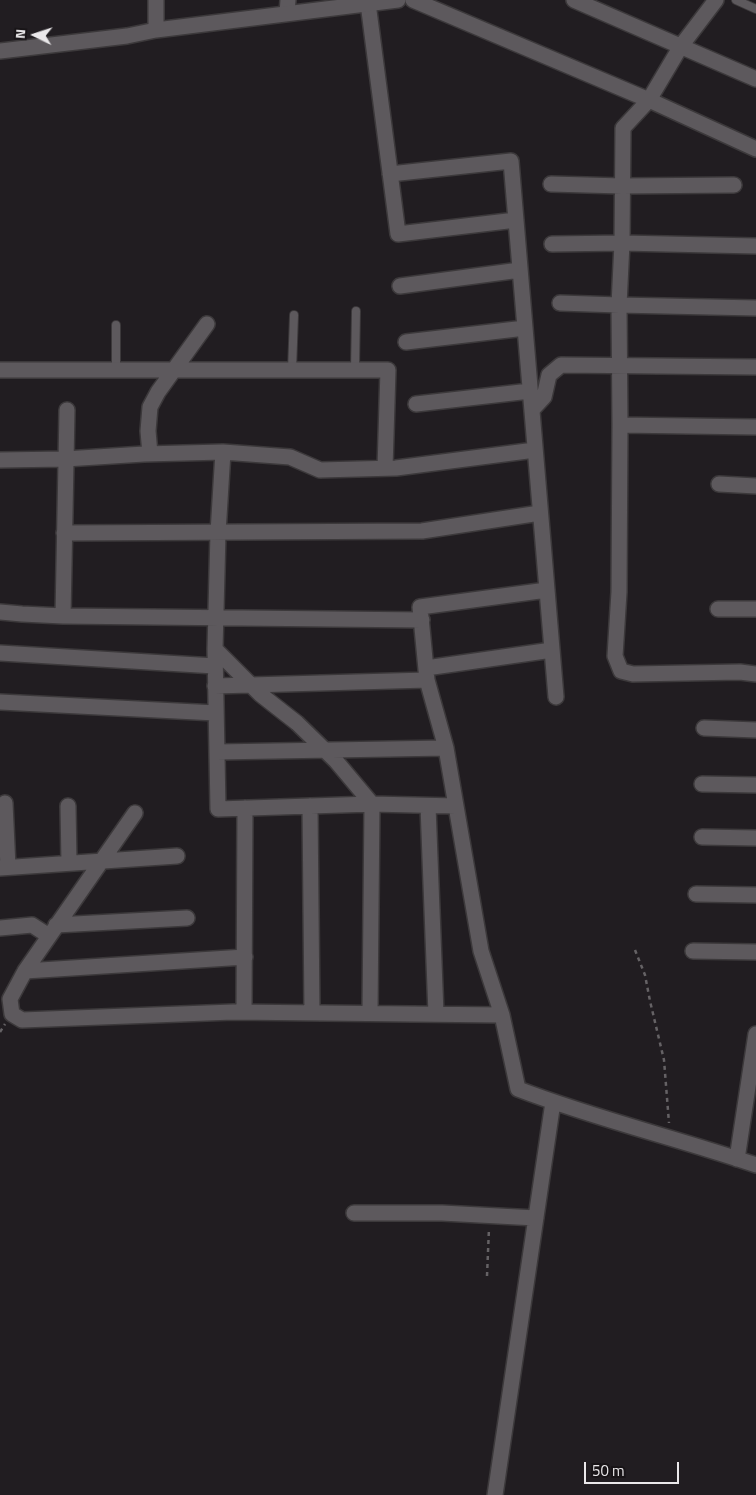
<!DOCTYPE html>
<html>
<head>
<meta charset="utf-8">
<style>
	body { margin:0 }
	#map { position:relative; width:756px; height:1495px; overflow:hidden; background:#211d21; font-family:"Titillium Web",sans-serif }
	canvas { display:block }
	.north { position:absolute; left:10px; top:10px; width:50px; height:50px; -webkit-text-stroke:4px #181417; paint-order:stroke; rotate:274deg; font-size:14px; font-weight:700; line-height:20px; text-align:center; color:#eae8ea }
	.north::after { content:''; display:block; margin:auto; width:18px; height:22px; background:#eae8ea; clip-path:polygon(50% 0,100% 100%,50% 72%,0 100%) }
	.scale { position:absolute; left:584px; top:1462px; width:95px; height:22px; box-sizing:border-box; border:2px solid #eae8ea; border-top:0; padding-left:6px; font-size:15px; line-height:18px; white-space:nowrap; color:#eae8ea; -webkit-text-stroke:4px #181417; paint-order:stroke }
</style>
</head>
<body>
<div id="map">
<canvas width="756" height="1495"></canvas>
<div class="north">N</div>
<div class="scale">50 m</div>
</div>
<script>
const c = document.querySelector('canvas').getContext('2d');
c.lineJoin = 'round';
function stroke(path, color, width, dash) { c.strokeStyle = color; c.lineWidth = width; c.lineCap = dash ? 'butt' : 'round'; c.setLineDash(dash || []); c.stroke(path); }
const service = new Path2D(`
	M736,0L756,9
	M116,325V371
	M292,370L294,315
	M355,370L356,311`);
const minor = new Path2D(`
	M413,0L649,100L756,149
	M574,0L756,79
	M716,0L681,46L649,100L623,128L622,243L619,305L620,425L619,592L615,656L621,671L633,674L740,672L756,674
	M368,3L398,234L516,220
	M287,13L288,0
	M390,174L511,161L556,697
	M551,184L622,186L734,185
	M552,244L622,243L756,246
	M400,286L520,270
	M560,303L619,305L756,308
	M406,342L525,328
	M0,370H388L385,468
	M416,404L530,391
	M532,410L544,397L549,375L561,365L756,367
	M620,425L756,427
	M223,452L218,533L215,649L218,809L372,804L456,806
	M150,454L148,431L150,407L158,392L207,324
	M0,460L65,459L144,454L223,452L290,457L320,470L396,468L535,450
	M719,484L756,486
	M64,533L422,531L540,513
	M547,590L420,607L427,680L446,748L481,951L502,1015L518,1089C596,1119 677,1138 756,1165
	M718,609H756
	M0,612L22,614L63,616L422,620
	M63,616L67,410
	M215,649L260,694L297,723L336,761L372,804L370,1013
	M0,653L215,666
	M426,668L552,650
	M215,686L427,680
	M0,702L216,713
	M704,728L756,730
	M217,752L446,748
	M702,784L756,785
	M5,803L8,867
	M68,806L69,863
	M310,806L312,1013
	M428,806L436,1014
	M135,813L25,971L10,999L12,1014L22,1020L233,1012L502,1015
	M702,837L756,838
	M0,868L177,856
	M696,894L756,895
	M56,925L187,918
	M0,928L32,925L49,936
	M693,951L756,952
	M25,971L245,957
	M244,1012L245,808
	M737,1159L756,1034
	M354,1213H442L536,1218
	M495,1495L553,1102`);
const tertiary = new Path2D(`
	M156,30V0
	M0,51L127,36L156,30L398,0`);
stroke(service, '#3c393b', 10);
stroke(minor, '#3c393b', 18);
stroke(tertiary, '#3c393b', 18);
stroke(new Path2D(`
	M635,950L645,975L650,1001L664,1060L669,1123
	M0,1032L5,1024
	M487,1276L489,1228`), '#656265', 2.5, [4, 4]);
stroke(service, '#5d595d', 8);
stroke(minor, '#5d595d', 15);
stroke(tertiary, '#5d595d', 15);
</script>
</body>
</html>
